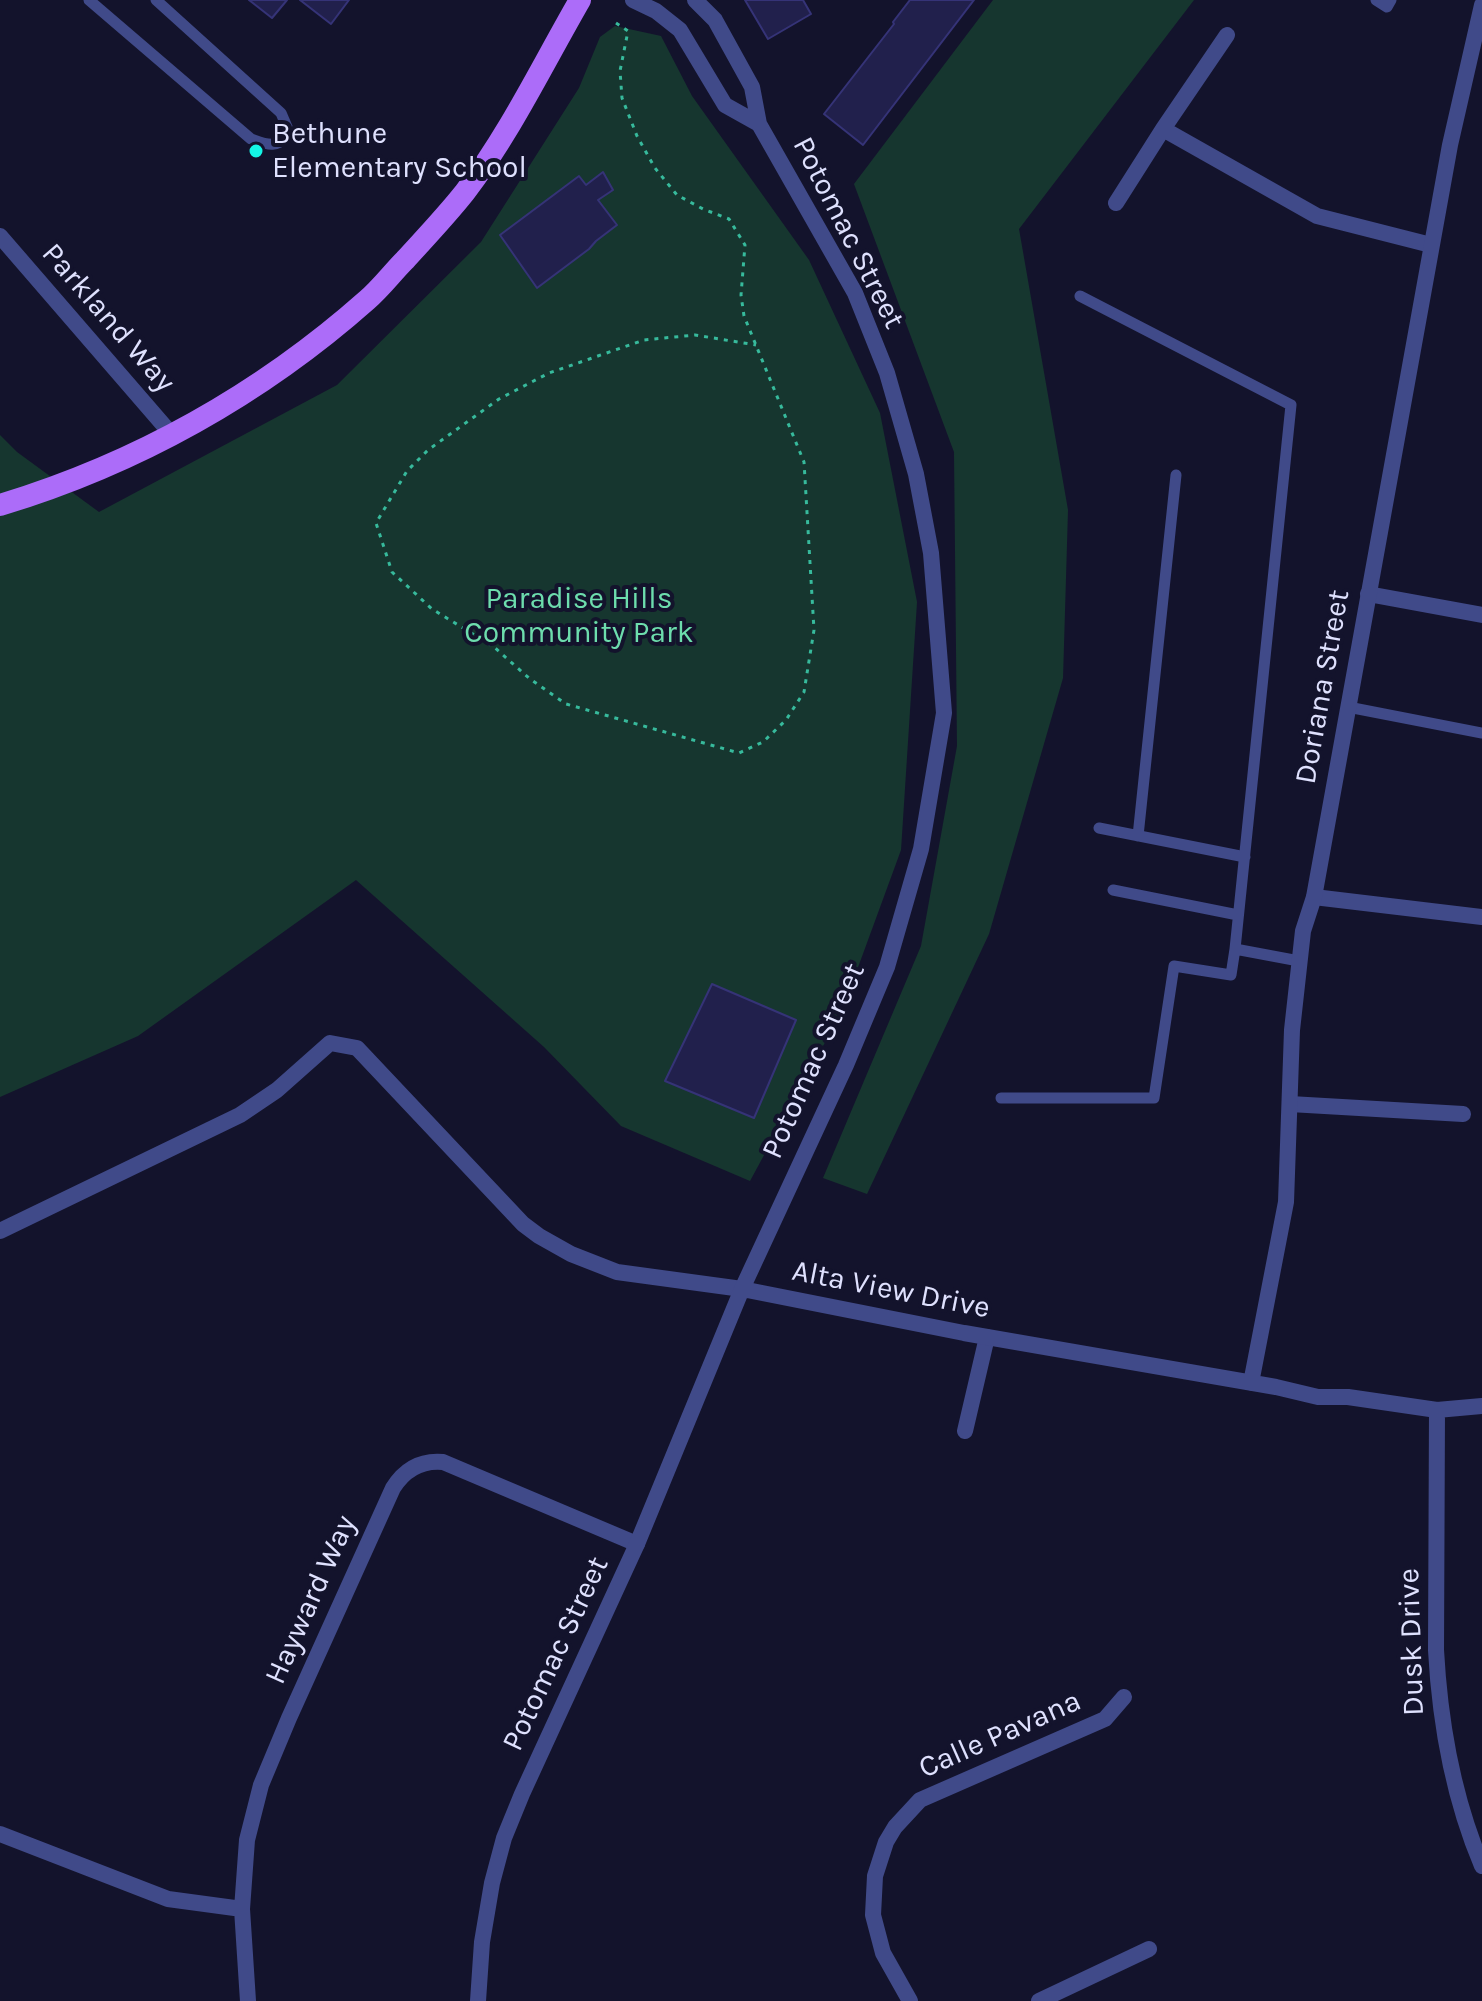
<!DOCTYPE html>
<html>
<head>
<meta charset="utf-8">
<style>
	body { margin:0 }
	canvas { display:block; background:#13132c }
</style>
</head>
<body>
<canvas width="1482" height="2001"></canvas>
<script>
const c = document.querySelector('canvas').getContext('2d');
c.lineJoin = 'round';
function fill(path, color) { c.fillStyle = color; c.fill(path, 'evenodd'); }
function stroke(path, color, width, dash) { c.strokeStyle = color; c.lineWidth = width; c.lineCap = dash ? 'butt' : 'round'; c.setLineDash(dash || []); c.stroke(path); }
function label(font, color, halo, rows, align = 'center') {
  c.font = font + ' Karla,sans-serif'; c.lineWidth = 8; c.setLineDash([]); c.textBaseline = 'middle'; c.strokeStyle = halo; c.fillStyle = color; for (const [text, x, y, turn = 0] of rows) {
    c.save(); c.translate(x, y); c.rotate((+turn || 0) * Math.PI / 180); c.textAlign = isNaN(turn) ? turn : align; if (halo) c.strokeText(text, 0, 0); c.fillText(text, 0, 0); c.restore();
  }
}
fill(new Path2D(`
	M993,0H1194L1019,229L1068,510L1063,678L989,934L867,1194L823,1178L921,946L957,746L954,452L854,184Z
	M615,26L661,36L692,96L809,260L880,413L917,602L901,850L842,1011L750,1181L621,1126L544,1047L356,880L138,1036L0,1097V435L17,452L99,512L337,385L481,242L579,88L600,37Z`), '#16362f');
const building = new Path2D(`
	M249,0H287L272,18Z
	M300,0H349L331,24Z
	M745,0H803L811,14L768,39Z
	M910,0H974L863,145L824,114L894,24L893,22Z
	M603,172L613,190L598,200L617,225L596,241L589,249L537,288L500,235L579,176L586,185Z
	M712,984L796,1020L754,1118L665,1081Z`);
fill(building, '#21204c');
stroke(building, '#353377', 2);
stroke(new Path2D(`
	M616,23L628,31L620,71L622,98L637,136L655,168L677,195L703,209L729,219L745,245L741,295L744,316L804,462L814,630L804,692L786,720L763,742L739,753L566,704L530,679L494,647L432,609L392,572L376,523L407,471L428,450L499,399L549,373L644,340L695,335L756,345`), '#37ba9c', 3, [4, 6]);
stroke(new Path2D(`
	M89,0L251,139C268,145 275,149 290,134L281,113L156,0
	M1376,0L1387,7L1391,0
	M1080,296L1291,405L1235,949
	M1348,707L1482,733
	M1099,828L1245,857
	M1138,836L1176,475
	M1113,890L1238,915
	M1001,1098H1154L1174,966L1231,975L1235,949L1299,961`), '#404a89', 11);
stroke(new Path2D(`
	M1227,35L1163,129L1317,216L1431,245
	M1116,203L1163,129
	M0,236L173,436
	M1368,594L1482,615
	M1314,897L1482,917
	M1290,1104L1463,1114
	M0,1231L240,1115L277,1090L330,1043L357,1048L523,1224L539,1236L571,1254L617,1272L742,1289
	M965,1431L987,1337
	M0,1834L168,1899L242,1909
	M248,2001L242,1909L247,1840L261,1785L289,1718L393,1488C405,1469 421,1460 443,1462L637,1544
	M910,2001L883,1953L873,1915L875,1876L886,1842L895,1827L920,1800L1105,1719L1124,1697
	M1039,2001L1149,1949`), '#404a89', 16);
stroke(new Path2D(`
	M633,0L656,11L680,30L725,105L759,124
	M742,1289L964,1333L1276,1387L1318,1397H1348L1437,1410L1482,1406
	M1251,1383L1286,1202L1292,1030L1303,931L1314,897L1450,145L1482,5
	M1437,1410L1436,1650C1440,1725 1453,1797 1482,1866
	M478,2001L482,1942L492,1883L504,1838L522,1794L637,1544L742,1289L846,1065L887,967L921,849L944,713L931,553L916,474L887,373L855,293L759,124L752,87L715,20L695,0`), '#404a89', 16);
stroke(new Path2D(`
	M0,505C136,464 261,394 367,300C381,288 392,273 405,260C425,238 446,216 465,192C510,133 543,64 580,0`), '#ac6cf9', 22);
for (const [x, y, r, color] of [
	[256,151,8,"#14f5e5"]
]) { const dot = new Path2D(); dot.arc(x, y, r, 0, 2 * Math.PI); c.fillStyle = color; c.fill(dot); stroke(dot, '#13132c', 3); }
label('30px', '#dfe1fe', '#13132c', [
	["Bethune",272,134],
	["Elementary School",272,168]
], 'left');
label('30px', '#dfe1fe', '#13132c', [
	["Potomac Street",848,233,63],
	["Parkland Way",108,318,49],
	["Doriana Street",1323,687,-80],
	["Potomac Street",814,1061,-66],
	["Alta View Drive",891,1290,11],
	["Hayward Way",311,1600,-66],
	["Dusk Drive",1412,1642,-92],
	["Potomac Street",556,1654,-65],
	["Calle Pavana",1000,1735,-24]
]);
label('30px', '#6dddad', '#13132c', [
	["Paradise Hills",579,599],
	["Community Park",579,633]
]);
</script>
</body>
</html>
